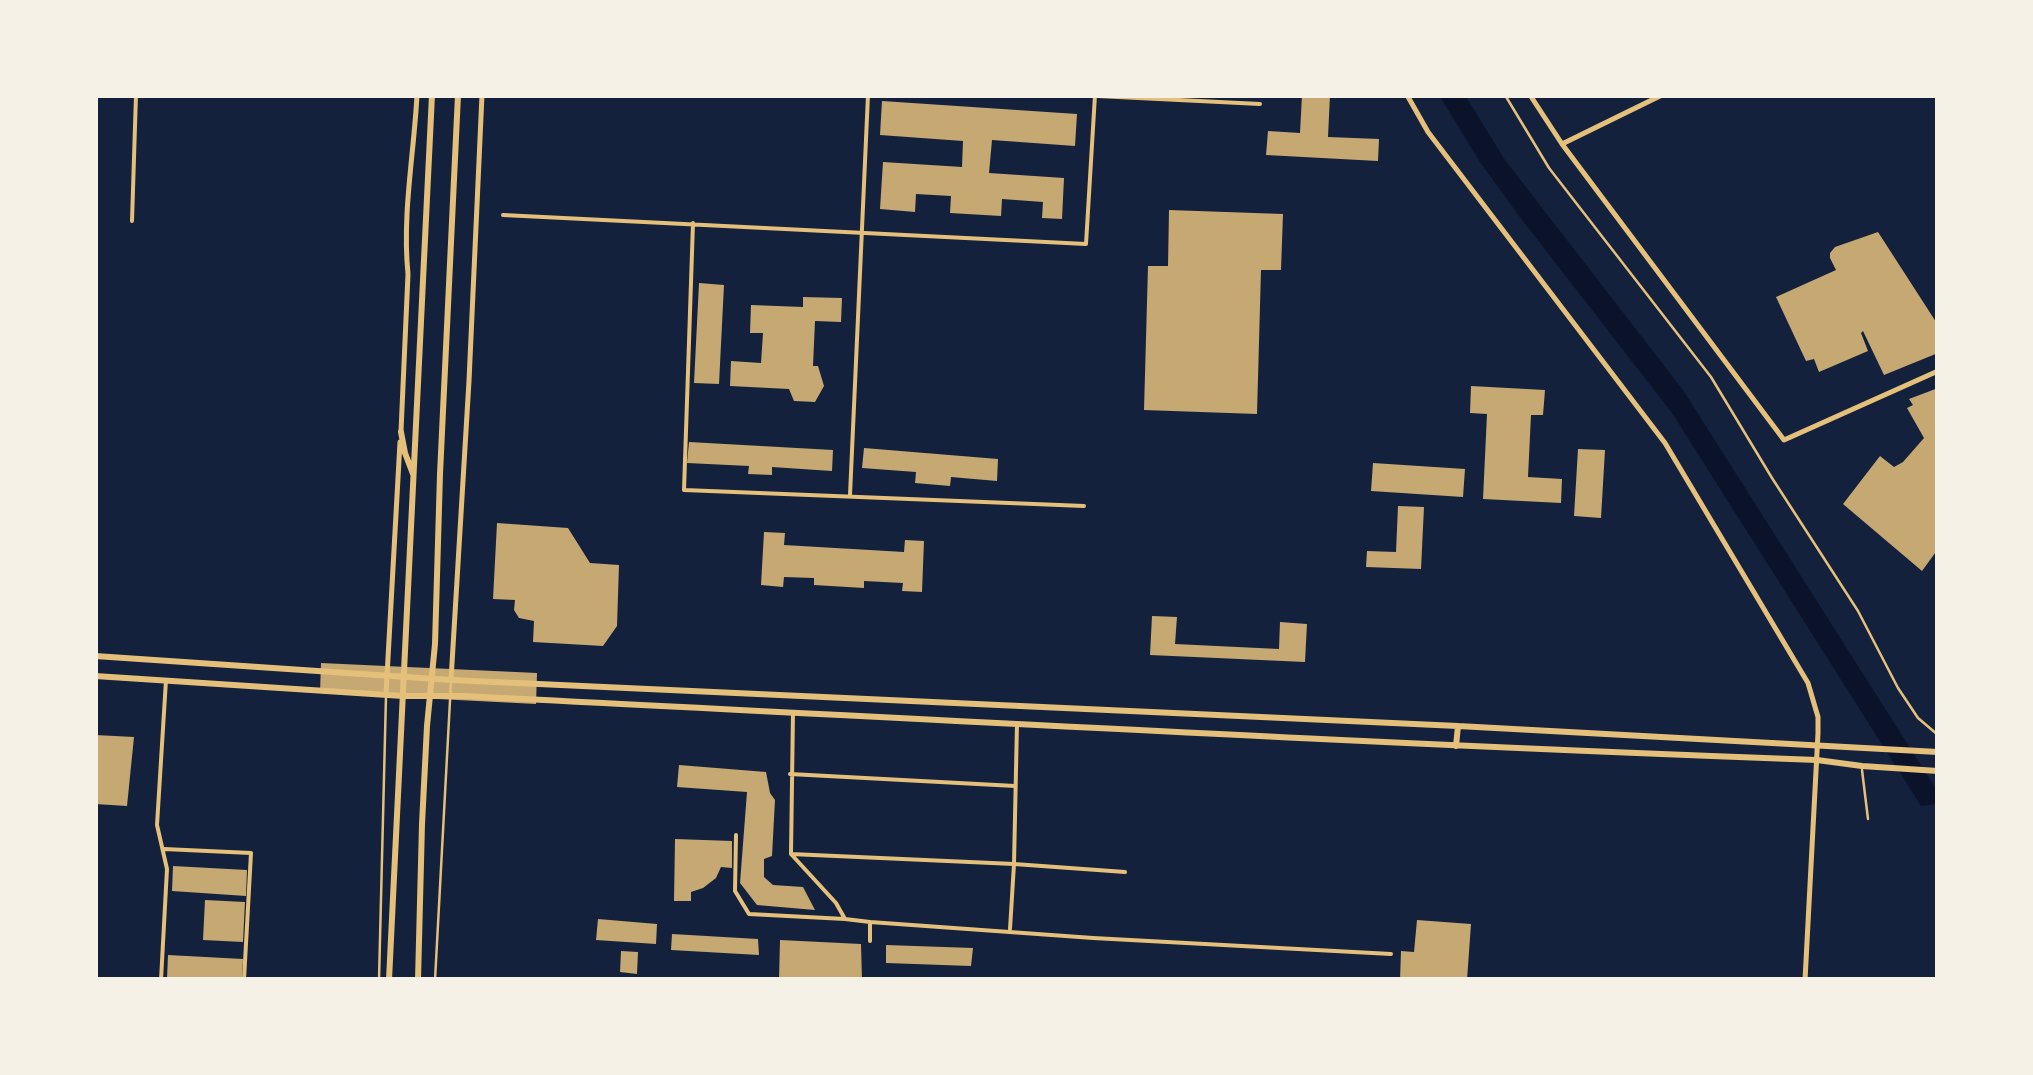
<!DOCTYPE html>
<html>
<head>
<meta charset="utf-8">
<style>
	body { margin:0 }
	#map { position:relative; width:2033px; height:1075px; overflow:hidden; background:#14213d; font-family:Arial,sans-serif }
	canvas { display:block }
	.frame { position:absolute; inset:0; border:98px solid #f6f1e7; pointer-events:none }
</style>
</head>
<body>
<div id="map">
<canvas width="2033" height="1075"></canvas>
<div class="frame"></div>
</div>
<script>
const c = document.querySelector('canvas').getContext('2d');
c.lineJoin = 'round';
function fill(path, color) { c.fillStyle = color; c.fill(path, 'evenodd'); }
function stroke(path, color, width, dash) { c.strokeStyle = color; c.lineWidth = width; c.lineCap = dash ? 'butt' : 'round'; c.setLineDash(dash || []); c.stroke(path); }
fill(new Path2D(`
	M1439,95H1465L1505,160L1683,390L1938,792V804L1921,806L1672,413L1519,216L1480,162Z`), '#0b132b');
fill(new Path2D(`
	M1302,95H1330L1328,137L1379,139L1378,161L1266,155L1268,131L1300,133Z
	M882,101L1077,114L1075,146L992,140L989,173L1064,178L1062,219L1042,218L1043,202L1002,199L1001,216L950,213L951,196L916,194L915,212L880,209L883,162L962,167L963,141L880,135Z
	M1169,210L1283,214L1281,270H1261L1257,414L1144,410L1148,266H1168Z
	M1878,232L1938,325V353L1884,375L1863,331L1861,333L1868,351L1819,372L1814,359L1806,361L1776,297L1836,270L1830,258V253L1835,247Z
	M699,283L724,285L719,384L694,383Z
	M803,297L842,298L841,322L815,321L813,366H818L824,386L815,402L794,401L789,389L730,386L731,361L761,363L763,333H750L751,305L803,307Z
	M1471,386L1545,390L1543,415H1531L1528,477L1562,479L1561,503L1483,499L1487,414L1470,413Z
	M1938,388V549L1922,571L1843,504L1880,456L1894,467L1903,462L1924,438L1907,408L1913,405L1909,399Z
	M689,442L833,450L832,471L772,467V475L748,474L749,466L687,463Z
	M864,448L998,459L997,481L951,477L950,486L915,483L916,472L862,468Z
	M1578,449L1605,450L1601,518L1574,516Z
	M1373,463L1465,469L1463,497L1371,491Z
	M1398,506L1424,507L1421,569L1366,567L1367,551L1396,552Z
	M497,523L568,528L590,563L619,565L617,626L603,646L533,642L534,621L519,618L514,610L515,600L493,599Z
	M764,532L785,533L784,545L904,552L905,540L924,541L922,592L902,591L903,583L864,581V588L814,585V578L784,577L783,587L761,585Z
	M1152,616L1177,617L1175,644L1279,649L1280,622L1307,624L1305,662L1150,655Z
	M321,663L537,673L536,704L320,693Z
	M95,735L134,737L127,806L95,804Z
	M679,765L766,772L770,793L775,800L772,856L764,859V877L773,885L803,887L815,910L757,905L740,883L747,792L677,787Z
	M675,839L732,841V868L721,867L716,878L703,888L691,892V901H674Z
	M173,866L247,870L246,896L172,891Z
	M205,900L245,902L243,942L203,940Z
	M598,919L657,924L656,944L596,940Z
	M1417,920L1471,924L1467,980H1400L1401,951L1414,952Z
	M672,934L758,939L759,955L671,950Z
	M780,940L861,944L862,980H779Z
	M886,945L973,948L971,966L886,963Z
	M621,951L638,952L637,974L620,972Z
	M168,955L243,959L242,980L167,979Z`), '#c6a872');
stroke(new Path2D(`
	M1505,95L1549,168L1711,377L1772,478L1858,611L1898,688L1918,718L1938,735`), '#e5c07b', 2.5);
stroke(new Path2D(`
	M1862,770L1868,819
	M379,980L386,696
	M435,980L451,682`), '#e5c07b', 2.5);
stroke(new Path2D(`
	M119,95L134,96
	M1077,95L1260,104
	M503,215L1086,244L1095,95
	M132,221L136,95
	M693,223L684,490L1084,506
	M850,495L868,95
	M793,712L791,854L836,903L845,919L870,922V941
	M790,774L1015,786
	M736,835L735,891L749,914L845,919
	M164,849L251,853L244,980
	M791,854L1014,864L1017,723
	M870,922L1093,938L1391,954
	M1010,929L1014,864L1125,872
	M161,980L167,869L157,825L166,680`), '#e5c07b', 4);
stroke(new Path2D(`
	M1407,95L1428,132L1665,443L1808,683L1818,717V733L1805,980
	M1530,95L1562,144L1784,440L1938,371
	M1562,144L1662,95
	M401,431L408,274C402,214 414,154 417,95
	M451,680L469,381L482,95
	M386,694L400,442`), '#e5c07b', 5);
stroke(new Path2D(`
	M95,656L451,680L1458,726L1938,752
	M95,676L403,696H462C913,718 1365,744 1817,760L1862,766L1938,771
	M1456,746L1458,726`), '#e5c07b', 6);
stroke(new Path2D(`
	M401,432L405,453L413,474
	M389,980L432,95
	M418,980L422,824L427,726L435,644L440,474L458,95`), '#e5c07b', 6);
</script>
</body>
</html>
